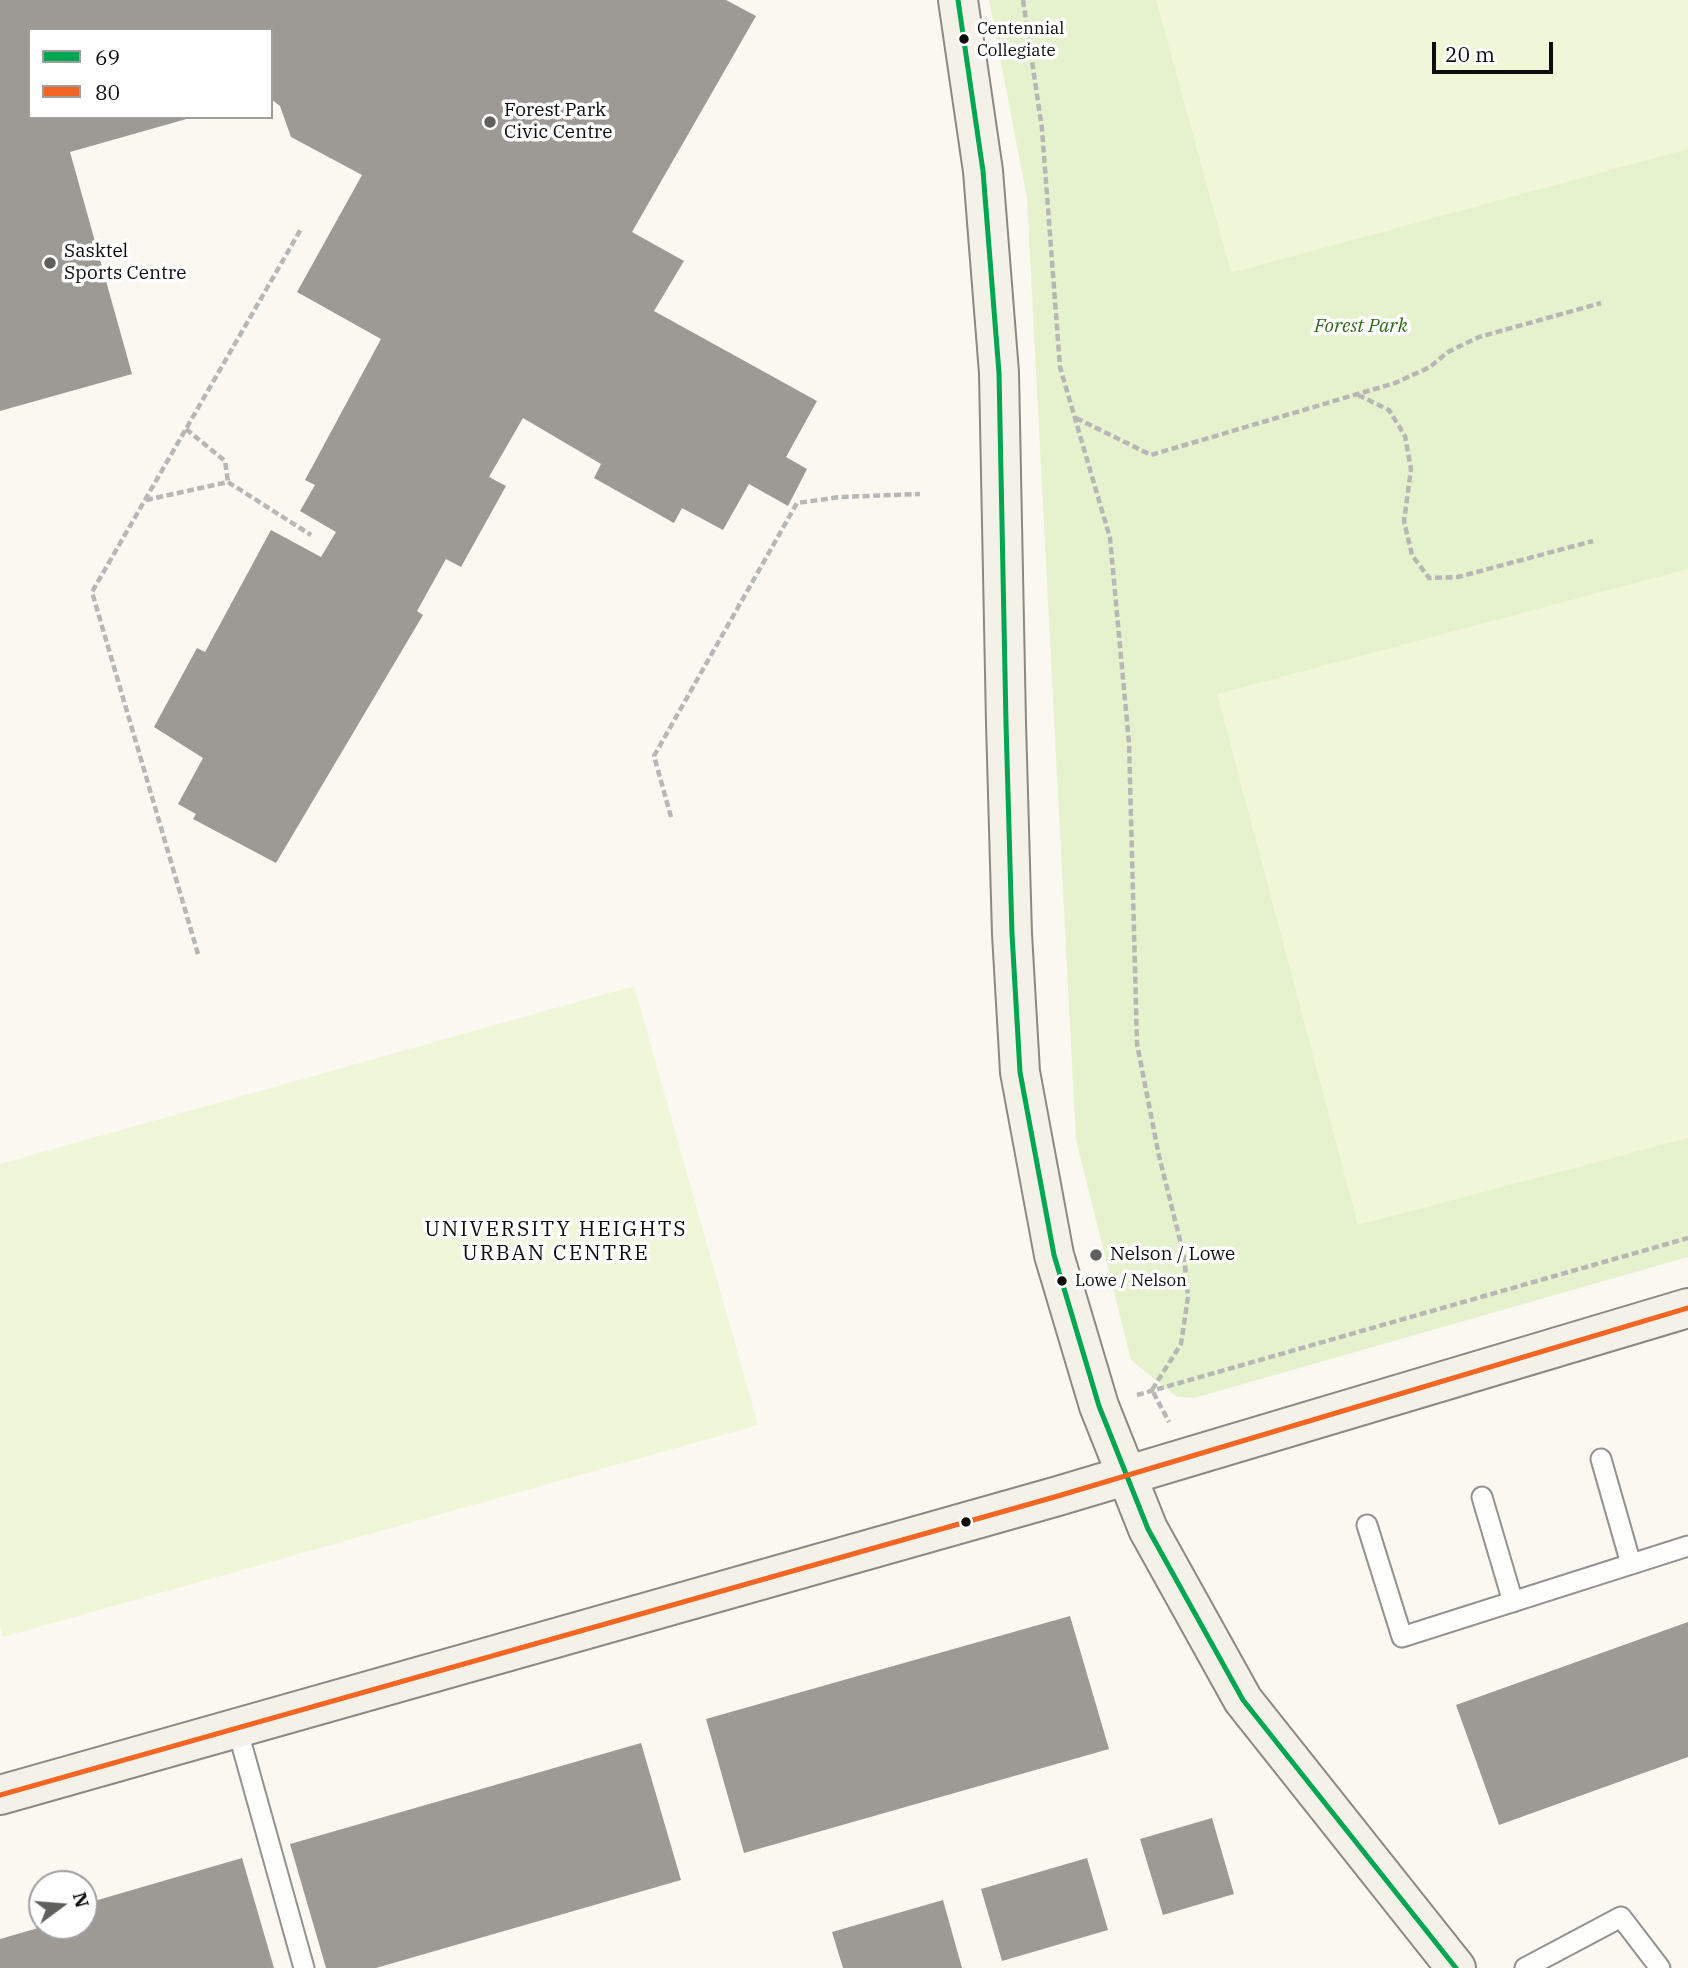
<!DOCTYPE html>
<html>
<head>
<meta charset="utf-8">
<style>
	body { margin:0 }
	#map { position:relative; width:1688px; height:1968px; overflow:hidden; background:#faf8f0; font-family:"IBM Plex Serif",serif }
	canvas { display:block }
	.legend { position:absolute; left:28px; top:28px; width:245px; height:91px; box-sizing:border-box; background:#fff; border:2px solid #9e9e9e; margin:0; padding:9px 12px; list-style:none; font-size:21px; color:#0c0c0c }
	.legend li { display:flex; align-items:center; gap:14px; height:35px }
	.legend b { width:35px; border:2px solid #9e9e9e }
	.north { position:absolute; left:28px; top:1870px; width:70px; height:70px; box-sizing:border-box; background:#fff; border:2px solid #9e9e9e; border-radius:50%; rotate:74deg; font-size:19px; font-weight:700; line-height:28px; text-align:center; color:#0c0c0c }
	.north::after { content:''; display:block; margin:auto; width:24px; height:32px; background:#5f5f5c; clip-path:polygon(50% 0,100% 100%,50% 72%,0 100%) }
	.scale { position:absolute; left:1432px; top:42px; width:121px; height:32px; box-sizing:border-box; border:4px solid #0c0c0c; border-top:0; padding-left:9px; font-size:21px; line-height:24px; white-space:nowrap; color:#0c0c0c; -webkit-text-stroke:5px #fff; paint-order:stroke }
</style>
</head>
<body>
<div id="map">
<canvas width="1688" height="1968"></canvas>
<ul class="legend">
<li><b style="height:9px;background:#00a651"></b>69</li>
<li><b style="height:9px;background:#f26522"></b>80</li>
</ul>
<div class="north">N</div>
<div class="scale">20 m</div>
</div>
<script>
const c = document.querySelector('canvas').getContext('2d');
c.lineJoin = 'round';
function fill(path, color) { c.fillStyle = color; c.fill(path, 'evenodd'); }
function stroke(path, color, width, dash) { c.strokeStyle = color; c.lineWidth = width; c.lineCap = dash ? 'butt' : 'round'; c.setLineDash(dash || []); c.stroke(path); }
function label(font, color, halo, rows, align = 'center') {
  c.font = font + ' "IBM Plex Serif",serif'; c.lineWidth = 7; c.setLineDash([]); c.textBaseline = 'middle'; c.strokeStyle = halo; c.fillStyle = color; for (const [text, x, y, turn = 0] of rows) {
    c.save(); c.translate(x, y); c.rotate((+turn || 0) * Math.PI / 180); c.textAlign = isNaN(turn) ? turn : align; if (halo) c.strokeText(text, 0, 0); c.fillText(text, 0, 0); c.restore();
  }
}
fill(new Path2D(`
	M989,0H1688V1257L1194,1398L1177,1397L1131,1360L1076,1140L1027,198Z`), '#e6f2cd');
fill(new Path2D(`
	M1156,0H1688V149L1231,273Z
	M1688,569V1138L1358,1225L1217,694Z
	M634,986L758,1425L3,1637L0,1624V1164Z`), '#f0f6d8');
fill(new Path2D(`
	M0,0H726L756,16L632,232L684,261L654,311L817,401L786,457L807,469L788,506L749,484L723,530L682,508L674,523L594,478L601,464L523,418L489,477L506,486L461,567L446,559L417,611L423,615L276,863L193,819L196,814L178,804L203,758L154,727L197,648L205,652L271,530L321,557L336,532L300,511L315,485L305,480L381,339L297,292L362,175L291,137L280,106L271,99V30H30V117L190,118L70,152L132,374L0,411Z
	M1070,1616L1109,1749L744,1853L706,1719Z
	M1688,1622V1757L1499,1825L1456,1705Z
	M641,1743L681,1880L376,1968H326L290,1844Z
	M1212,1818L1234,1894L1163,1915L1140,1839Z
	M242,1858L274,1968H0V1939L45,1926H84L86,1914L84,1904Z
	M1087,1858L1108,1930L1002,1961L981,1889Z
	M943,1900L962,1968H843L832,1932Z`), '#9d9a96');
const lane = new Path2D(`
	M1601,1459L1631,1564
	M1482,1497L1513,1602
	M1367,1525L1402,1637L1688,1546
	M237,1728L304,1968
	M1525,1968L1621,1917L1660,1968`);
const secondary = new Path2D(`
	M958,0L983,171L999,373L1006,723L1012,934L1020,1072L1054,1255L1099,1406L1148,1529L1243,1700L1456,1968
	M0,1795L1058,1496L1688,1308`);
stroke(lane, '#93928f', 23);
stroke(secondary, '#8a8985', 42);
stroke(new Path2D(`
	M1023,0L1042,129L1060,367L1110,538L1129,743L1137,1044L1159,1156L1184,1256L1188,1297L1181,1344L1152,1390L1169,1422
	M1358,395L1389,410L1405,436L1411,469L1404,521L1412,555L1429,578L1458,577L1593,541
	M1076,418L1151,455L1395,383L1430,367L1448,352L1479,337L1601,303
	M186,429L225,461L228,482
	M146,500L228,482L311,535
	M671,817L654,756L797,503L840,497L920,494
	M198,954L92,592L301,229
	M1137,1395L1688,1238`), '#b7b7b5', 4.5, [7, 3.5]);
stroke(lane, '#fefefd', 19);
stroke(secondary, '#f4f2e8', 38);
stroke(new Path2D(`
	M958,0L983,171L999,373L1006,723L1012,934L1020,1072L1054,1255L1099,1406L1148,1529L1243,1700L1456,1968`), '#00a651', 5);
stroke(new Path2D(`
	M0,1795L1058,1496L1688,1308`), '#f26522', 5);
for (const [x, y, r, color] of [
	[964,39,6,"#0c0c0c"],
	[490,122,7,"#5f5f5c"],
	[50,263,7,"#5f5f5c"],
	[1096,1255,7,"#5f5f5c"],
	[1062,1281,6,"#0c0c0c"],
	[966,1522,6,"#0c0c0c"]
]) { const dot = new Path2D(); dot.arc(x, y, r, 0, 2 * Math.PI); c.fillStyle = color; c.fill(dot); stroke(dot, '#fff', 2.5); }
label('17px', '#0c0c0c', '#fff', [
	["Centennial",977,29],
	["Collegiate",977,51],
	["Lowe / Nelson",1075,1281]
], 'left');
label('19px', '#0c0c0c', '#fff', [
	["Forest Park",504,111],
	["Civic Centre",504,133],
	["Sasktel",64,252],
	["Sports Centre",64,274],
	["Nelson / Lowe",1110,1255]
], 'left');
label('italic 19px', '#2e6a16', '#fff', [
	["Forest Park",1361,327]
]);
c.letterSpacing = '2px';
label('21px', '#0c0c0c', '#fff', [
	["UNIVERSITY HEIGHTS",556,1230],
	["URBAN CENTRE",556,1254]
]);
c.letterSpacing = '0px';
</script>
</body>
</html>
